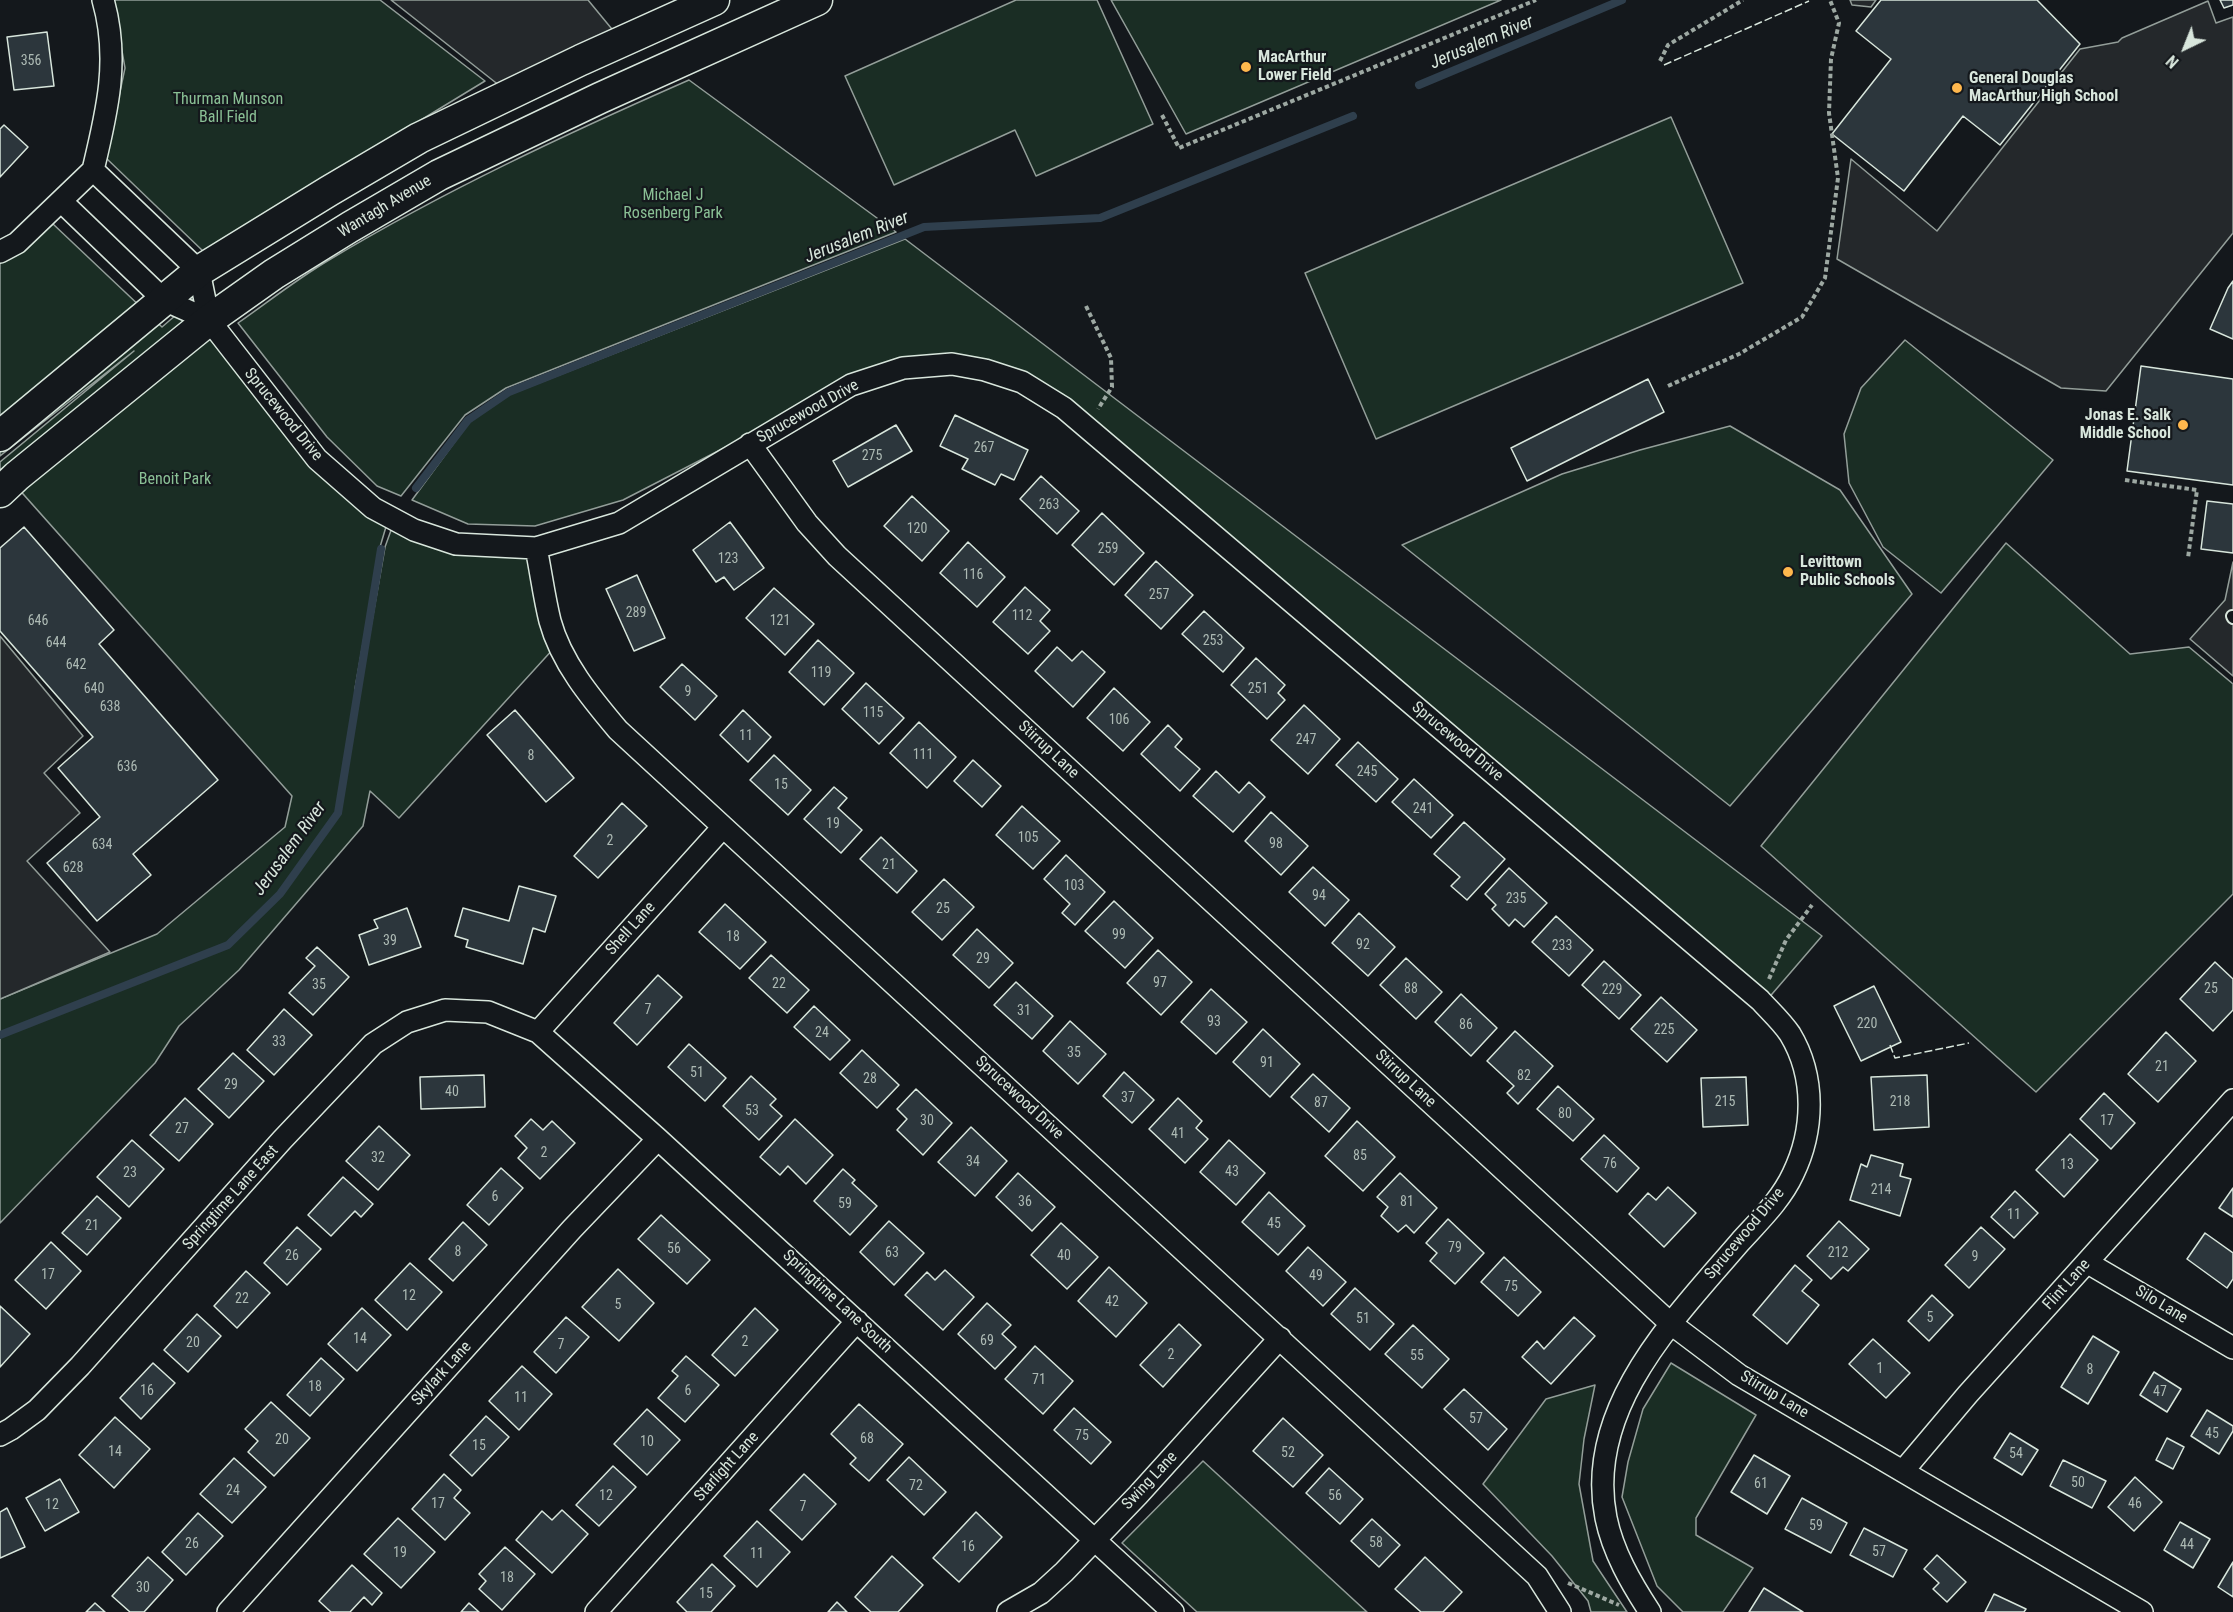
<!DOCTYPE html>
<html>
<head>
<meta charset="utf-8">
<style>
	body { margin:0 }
	#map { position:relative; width:2233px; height:1612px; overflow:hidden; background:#14181c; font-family:"Roboto Condensed",sans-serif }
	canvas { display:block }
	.north { position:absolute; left:2155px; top:18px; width:60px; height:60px; -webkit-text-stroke:4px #14181c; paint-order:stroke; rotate:223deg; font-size:16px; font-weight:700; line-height:24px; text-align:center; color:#d8e6dc }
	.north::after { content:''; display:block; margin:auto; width:21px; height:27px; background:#d8e6dc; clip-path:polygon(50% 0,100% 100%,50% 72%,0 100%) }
</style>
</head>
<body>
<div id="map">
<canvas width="2233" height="1612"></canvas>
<div class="north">N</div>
</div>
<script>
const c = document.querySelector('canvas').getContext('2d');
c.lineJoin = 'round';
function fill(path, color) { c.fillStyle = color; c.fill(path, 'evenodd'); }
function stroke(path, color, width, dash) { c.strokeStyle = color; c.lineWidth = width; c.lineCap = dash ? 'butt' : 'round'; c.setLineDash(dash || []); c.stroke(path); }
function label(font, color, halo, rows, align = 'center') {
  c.font = font + ' "Roboto Condensed",sans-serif'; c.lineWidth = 4.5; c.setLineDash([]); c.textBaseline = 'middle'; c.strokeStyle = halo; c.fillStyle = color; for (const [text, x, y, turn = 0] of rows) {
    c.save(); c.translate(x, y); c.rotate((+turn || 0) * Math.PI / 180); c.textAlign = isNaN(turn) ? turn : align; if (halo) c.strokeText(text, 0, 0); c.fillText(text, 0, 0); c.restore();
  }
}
const green = new Path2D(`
	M113,0H380L485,81L204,252L106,158L125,68Z
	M1016,0H1097L1153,124L1036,176L1015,130L894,185L845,76Z
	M1111,0H1501L1186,134Z
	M689,80L896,232L506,388L465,415L401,496L377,486L327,437L238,323C268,302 297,279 329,260C444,191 566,134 689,80Z
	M1671,117L1743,283L1376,439L1305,273Z
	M53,224L162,327L191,302L313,459L388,520L380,547L355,689L359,694L385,547L394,522L531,553L555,647L399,818L370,791L363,826L239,970L179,1026L155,1063L0,1223V999L157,934L285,827L292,796L0,468V462L134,351L0,456V258Z
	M905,239L1822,936L1766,1001L1063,403L988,367L850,383L623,500L535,526L468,524L412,500L470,421L508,395Z
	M1905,340L2053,460L1941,593L1883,547L1849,483L1844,434L1861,388Z
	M1730,426L1840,490L1912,594L1730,806L1402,545L1562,474L1640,450Z
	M2006,543L2130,654L2189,647L2233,684V894L2036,1092L1761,846Z
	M1671,1363L1756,1415L1696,1518V1535L1753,1568L1723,1612H1683L1657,1586L1622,1497L1628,1462L1643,1409Z
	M1595,1385L1584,1439L1579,1484L1593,1561L1627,1612H1591L1588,1601L1552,1556L1483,1484L1546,1399Z
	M1203,1461L1367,1612H1197L1122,1543Z`);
fill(green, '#1a2d24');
stroke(green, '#939e99', 1.5);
const parking = new Path2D(`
	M391,0H588L630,51L519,101Z
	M1850,0H1876L1871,7L1852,5Z
	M2208,1L2216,23L2233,17V233L2106,391L2061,388L1837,259L1851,159L1937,231L2080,49L2118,42L2122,38Z
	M2233,562V676L2190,639L2225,600Z
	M0,636L83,736L44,773L80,813L27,861L110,952L0,999Z`);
fill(parking, '#24282b');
stroke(parking, '#939e99', 1.5);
stroke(new Path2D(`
	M1419,85L1622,0
	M416,488L468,420L509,392L924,227L1100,218L1353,116
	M0,1035L228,945L280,894L338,813L381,549`), '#2f3f4d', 8);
const building = new Path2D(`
	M1881,0H2037L2080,44L2000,145L1963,116L1904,191L1832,134L1891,59L1856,31Z
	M2220,0H2233V5L2224,8Z
	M47,32L54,86L14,90L7,37Z
	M4,125L28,147L0,177V129Z
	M2233,281V339L2210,329L2228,288Z
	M2141,366L2233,379V485L2127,471Z
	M1648,379L1664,412L1527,481L1511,448Z
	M955,415L1028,450L1014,480L1001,474L995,485L962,469L968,459L940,446Z
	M896,425L912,451L848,487L833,461Z
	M1041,476L1079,511L1057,534L1020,499Z
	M912,496L949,531L922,561L884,526Z
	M2207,501L2233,504V553L2201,549Z
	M1102,513L1144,553L1114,585L1072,545Z
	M730,522L764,568L734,590L724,577L716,582L693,550Z
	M24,527L114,630L99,644L218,780L133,854L151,875L97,921L47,863L100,817L58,768L93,737L0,631V548Z
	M968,542L1005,577L977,607L940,573Z
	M1156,561L1193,595L1161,629L1125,595Z
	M637,575L665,638L634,651L606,589Z
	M1025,587L1050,610L1040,621L1050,631L1028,654L993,622Z
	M774,588L814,624L785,655L746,618Z
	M1204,611L1244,648L1223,672L1182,634Z
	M818,640L854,673L824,705L789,672Z
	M1057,647L1072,661L1082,651L1105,672L1073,707L1035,671Z
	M1256,658L1285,685L1278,693L1285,700L1267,719L1231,685Z
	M682,664L717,696L695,720L660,687Z
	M866,683L904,718L879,744L842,709Z
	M1114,688L1150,722L1123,751L1087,718Z
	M1304,705L1340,739L1308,774L1271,740Z
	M515,710L574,778L546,802L487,735Z
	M743,710L771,737L748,762L720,735Z
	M919,722L956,757L927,788L890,753Z
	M1168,725L1182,739L1175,747L1200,769L1180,791L1141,754Z
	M1358,742L1398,779L1376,802L1336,765Z
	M774,755L811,790L788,815L750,780Z
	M973,760L1001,786L982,807L954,781Z
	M1216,771L1239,793L1249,782L1265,797L1233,832L1193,796Z
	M1414,779L1453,815L1431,838L1392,802Z
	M834,787L847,798L838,808L862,830L841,853L804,819Z
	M622,803L647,826L598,878L574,856Z
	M1022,806L1060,841L1033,869L996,835Z
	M1271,812L1308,846L1281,875L1245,841Z
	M1464,822L1505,859L1467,900L1451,886L1460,877L1434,854Z
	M881,837L917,871L897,893L860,859Z
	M1066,855L1105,892L1075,925L1062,913L1070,904L1044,879Z
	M1313,867L1349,900L1325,926L1289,892Z
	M1509,868L1547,903L1524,927L1515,919L1509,926L1492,909L1496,905L1485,894Z
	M944,879L974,907L942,940L912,912Z
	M519,886L556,896L545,932L533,928L523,964L466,947L468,940L455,936L463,908L509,921Z
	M1114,901L1153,938L1125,968L1085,931Z
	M725,904L766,942L740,969L699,932Z
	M407,908L421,947L369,965L359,935L378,928L374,920Z
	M1359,913L1395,947L1368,976L1332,943Z
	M1556,916L1593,950L1569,976L1532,942Z
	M977,929L1013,963L989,988L953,955Z
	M317,947L349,977L313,1015L289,993L315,966L306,958Z
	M1158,950L1192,982L1161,1015L1127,983Z
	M771,955L809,990L787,1013L749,978Z
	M1406,958L1442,992L1416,1019L1380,985Z
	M1604,961L1641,995L1619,1019L1582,985Z
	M2215,962L2233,979V1010L2213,1031L2180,999Z
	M658,975L682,997L637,1045L614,1023Z
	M1016,982L1053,1016L1032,1039L994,1005Z
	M1874,986L1901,1042L1861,1061L1834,1006Z
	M1211,989L1247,1022L1216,1054L1181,1022Z
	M1461,994L1497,1028L1471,1056L1435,1022Z
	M1661,997L1697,1030L1667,1062L1631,1029Z
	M814,1006L850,1040L830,1060L794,1027Z
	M284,1009L312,1035L274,1075L247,1050Z
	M1070,1021L1106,1054L1078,1084L1043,1051Z
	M1263,1029L1300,1064L1270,1097L1233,1062Z
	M1515,1031L1553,1066L1518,1104L1507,1093L1514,1086L1487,1061Z
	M2166,1032L2196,1061L2158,1102L2128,1074Z
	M689,1044L726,1078L705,1101L668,1067Z
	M862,1050L899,1085L877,1108L840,1073Z
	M233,1053L264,1081L229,1118L198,1089Z
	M1124,1072L1154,1100L1132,1123L1103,1096Z
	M1313,1074L1350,1108L1329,1132L1291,1097Z
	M484,1075L485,1107L421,1109L420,1077Z
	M1927,1075L1929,1127L1874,1130L1871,1077Z
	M751,1076L776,1099L770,1105L782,1116L759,1140L723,1106Z
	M1746,1077L1748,1125L1703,1127L1701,1078Z
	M1558,1086L1594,1119L1573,1141L1537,1109Z
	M916,1089L952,1123L923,1155L897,1130L907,1119L897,1109Z
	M2104,1093L2135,1123L2111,1149L2080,1119Z
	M185,1098L213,1124L179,1161L150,1135Z
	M1178,1098L1202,1121L1196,1128L1208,1139L1185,1163L1149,1129Z
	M531,1119L543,1130L552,1121L575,1143L540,1179L518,1158L527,1148L515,1136Z
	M795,1119L833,1155L806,1184L788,1166L780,1175L760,1157Z
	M1357,1121L1395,1157L1363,1191L1325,1156Z
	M379,1126L410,1155L378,1190L346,1161Z
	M971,1127L1007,1161L975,1196L938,1162Z
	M2070,1134L2098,1160L2064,1197L2036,1170Z
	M1604,1135L1639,1168L1617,1192L1581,1159Z
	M132,1140L164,1169L129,1207L97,1177Z
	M1229,1140L1265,1173L1236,1205L1200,1172Z
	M1871,1155L1903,1164L1900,1176L1911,1179L1900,1216L1850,1200L1861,1164L1867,1167Z
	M501,1168L523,1188L489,1225L467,1205Z
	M843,1169L855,1180L852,1183L877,1206L850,1235L814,1201Z
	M1018,1173L1055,1207L1032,1231L996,1197Z
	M1400,1173L1437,1208L1414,1233L1406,1225L1398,1232L1381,1216L1388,1207L1377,1197Z
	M343,1177L373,1204L361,1217L355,1211L331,1236L308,1215Z
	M1668,1187L1696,1213L1664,1247L1629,1214L1648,1193L1656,1200Z
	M2233,1188V1217L2219,1208Z
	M2015,1191L2038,1213L2014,1238L1991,1217Z
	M1269,1192L1305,1226L1278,1255L1242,1222Z
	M97,1196L121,1218L87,1255L62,1233Z
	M661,1215L710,1260L687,1284L638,1239Z
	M1448,1219L1484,1253L1455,1284L1430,1261L1437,1253L1426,1243Z
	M889,1221L924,1253L894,1285L860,1252Z
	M1839,1221L1869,1249L1848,1271L1843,1267L1831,1279L1807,1256Z
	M463,1222L487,1245L453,1281L429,1259Z
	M1061,1223L1098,1257L1067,1289L1031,1255Z
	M297,1227L321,1249L287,1285L264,1263Z
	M1981,1227L2005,1249L1969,1288L1945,1265Z
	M2205,1233L2233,1253V1279L2227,1288L2187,1259Z
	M51,1242L81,1271L46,1309L15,1280Z
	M1308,1247L1346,1282L1323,1306L1286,1271Z
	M1504,1257L1541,1292L1518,1316L1481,1282Z
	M410,1263L442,1292L407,1330L375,1300Z
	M1795,1265L1812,1280L1802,1291L1819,1305L1787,1344L1753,1315Z
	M1109,1267L1147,1303L1116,1337L1078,1301Z
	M618,1269L654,1303L619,1341L582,1307Z
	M945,1270L974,1297L943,1330L905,1295L927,1272L935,1280Z
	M246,1271L270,1293L237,1328L214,1306Z
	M1355,1288L1394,1324L1370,1350L1331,1314Z
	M1932,1295L1953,1315L1929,1341L1908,1321Z
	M987,1303L1011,1325L1002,1334L1016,1347L995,1369L958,1334Z
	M0,1306L30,1334L0,1367Z
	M362,1308L391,1335L357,1371L328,1344Z
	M755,1308L778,1330L735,1376L712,1355Z
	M197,1314L221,1336L188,1372L164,1350Z
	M566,1317L589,1337L556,1373L534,1352Z
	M1574,1317L1595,1336L1551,1384L1522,1357L1537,1341L1544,1349Z
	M1179,1324L1201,1345L1163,1387L1140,1365Z
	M1413,1325L1449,1359L1422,1388L1385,1354Z
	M2093,1336L2119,1352L2088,1404L2061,1387Z
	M1873,1339L1910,1373L1886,1398L1849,1364Z
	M1035,1346L1073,1381L1043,1414L1005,1379Z
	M686,1356L719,1385L685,1422L658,1398L678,1376L672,1371Z
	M321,1358L344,1379L310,1416L287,1395Z
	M153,1363L175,1383L141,1419L120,1398Z
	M522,1366L552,1394L519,1430L489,1401Z
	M2154,1372L2181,1389L2167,1412L2140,1395Z
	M1464,1389L1507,1429L1488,1450L1444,1409Z
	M271,1402L310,1438L274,1476L248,1452L258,1441L245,1429Z
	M859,1404L903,1444L869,1481L850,1464L856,1458L831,1434Z
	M1074,1408L1111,1442L1091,1464L1054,1430Z
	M647,1409L680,1440L647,1475L614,1444Z
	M2207,1410L2233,1426V1431L2219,1454L2191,1436Z
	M486,1416L509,1437L472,1476L450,1455Z
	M115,1417L150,1449L114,1488L79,1455Z
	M1283,1418L1323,1455L1293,1487L1253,1451Z
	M2010,1433L2038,1450L2022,1475L1994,1458Z
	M2167,1438L2184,1447L2173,1469L2156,1460Z
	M1754,1455L1790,1476L1767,1514L1731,1492Z
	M909,1457L946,1492L924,1515L887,1480Z
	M234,1458L266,1487L232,1523L200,1494Z
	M2063,1460L2106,1481L2092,1508L2050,1486Z
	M613,1466L636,1487L599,1526L576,1505Z
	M1329,1468L1363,1499L1340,1524L1306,1493Z
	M444,1474L461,1490L454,1498L470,1513L445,1540L412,1509Z
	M804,1474L836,1504L802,1540L770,1510Z
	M2135,1477L2162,1502L2134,1531L2108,1507Z
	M60,1479L79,1512L45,1531L26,1498Z
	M1802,1498L1847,1523L1831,1553L1785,1529Z
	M7,1508L25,1547L0,1558V1512Z
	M562,1510L588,1534L552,1573L516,1540L542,1511L552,1520Z
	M976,1512L1002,1537L959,1582L933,1558Z
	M198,1513L223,1536L186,1575L162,1552Z
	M398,1518L435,1552L401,1588L364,1554Z
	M1372,1519L1400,1545L1379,1567L1351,1541Z
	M757,1521L790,1552L757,1587L724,1556Z
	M2180,1522L2210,1539L2193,1568L2164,1550Z
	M1864,1528L1907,1550L1893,1577L1850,1555Z
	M505,1547L535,1574L502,1610L479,1589L486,1581L479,1574Z
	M1937,1555L1966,1582L1947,1602L1933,1589L1939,1583L1924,1569Z
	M892,1556L923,1585L898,1612H871L855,1597Z
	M148,1557L173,1580L144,1612H130L112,1596Z
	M1425,1557L1462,1592L1443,1612H1421L1395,1589Z
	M2233,1562V1597L2218,1587Z
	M712,1564L735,1586L711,1612H687L677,1602Z
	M352,1565L382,1593L372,1605L364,1597L350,1612H331L319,1601Z
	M1764,1588L1803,1612H1749Z
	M1994,1594L2026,1609L2024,1612H1985Z
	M837,1602L847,1612H828Z
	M95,1603L105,1612H86Z
	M469,1603L479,1612H461Z`);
fill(building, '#2c363c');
stroke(building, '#d8e6dc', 1.5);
const service = new Path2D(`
	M2232,616L2233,618`);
const minor = new Path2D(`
	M93,170L199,271L209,320L317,459L373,508L414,530L456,544L536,548C541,572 544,597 550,621C561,662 591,698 618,730L1537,1576L1560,1612
	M93,170C107,112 120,59 103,0
	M61,201L164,300L209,320
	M0,252L17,243L93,170
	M750,444L807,523L837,556L1670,1323L1739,1375L2142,1612
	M536,548L619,523L851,385L903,368L952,364L985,370L1022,382L1064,408L1760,1000C1770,1011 1782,1022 1790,1034C1816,1077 1814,1131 1793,1174C1781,1200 1759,1221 1740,1242C1675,1318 1584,1408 1606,1518C1613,1552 1631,1583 1650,1612
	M538,1032L723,827
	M2088,1263L2233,1348
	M0,1435L11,1429L37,1410L80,1366L282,1140L373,1044L407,1022L445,1010L488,1012L538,1032L658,1139L1173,1612
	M1903,1471L1968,1394L2233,1100
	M228,1612L572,1229L658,1139
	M596,1612L857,1321
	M1008,1612L1041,1593L1064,1572L1138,1495L1280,1338`);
const secondary = new Path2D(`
	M0,436L199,271L329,191L419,138L581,60L714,0
	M0,492L17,476L209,320L274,274L350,227L439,175L600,98L817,0`);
stroke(service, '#d8e6dc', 14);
stroke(minor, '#d8e6dc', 24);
stroke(secondary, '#d8e6dc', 33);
stroke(new Path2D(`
	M1660,61L1668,45L1743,0
	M1162,115L1179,148L1536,0
	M1086,306L1111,358L1112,387L1098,409
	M1668,386L1739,354L1802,317L1825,278L1838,178L1829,113L1831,59L1839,23L1830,0
	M2125,480L2197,490L2188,558
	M1769,979L1786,940L1812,905
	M1568,1583L1619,1605`), '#9da8a2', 4, [4.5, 3]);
stroke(service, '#14181c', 10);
stroke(minor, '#14181c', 21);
stroke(secondary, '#14181c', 30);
stroke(new Path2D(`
	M1664,65L1809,1
	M1890,1045L1895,1058L1969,1043`), '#d8e6dc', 1.5, [8, 3]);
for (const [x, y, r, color] of [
	[1246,67,6,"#ffb74d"],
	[1957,88,6,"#ffb74d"],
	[2183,425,6,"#ffb74d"],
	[1788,572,6,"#ffb74d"]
]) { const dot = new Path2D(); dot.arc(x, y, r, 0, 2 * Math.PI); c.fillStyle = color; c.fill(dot); stroke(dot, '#14181c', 2); }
label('14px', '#adbab4', null, [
	["356",31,61],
	["267",984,448],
	["275",872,456],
	["263",1049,505],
	["120",917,529],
	["259",1108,549],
	["123",728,559],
	["116",973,575],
	["257",1159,595],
	["289",636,613],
	["112",1022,616],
	["646",38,621],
	["121",780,621],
	["253",1213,641],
	["644",56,643],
	["642",76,665],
	["119",821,673],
	["640",94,689],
	["251",1258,689],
	["9",688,692],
	["638",110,707],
	["115",873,713],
	["106",1119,720],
	["11",746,736],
	["247",1306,740],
	["111",923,755],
	["8",531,756],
	["636",127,767],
	["245",1367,772],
	["15",781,785],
	["241",1423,809],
	["19",833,824],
	["105",1028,838],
	["2",610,841],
	["98",1276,844],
	["634",102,845],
	["21",889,865],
	["628",73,868],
	["103",1074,886],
	["94",1319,896],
	["235",1516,899],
	["25",943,909],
	["99",1119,935],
	["18",733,937],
	["39",390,941],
	["92",1363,945],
	["233",1562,946],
	["29",983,959],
	["97",1160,983],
	["22",779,984],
	["35",319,985],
	["88",1411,989],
	["25",2211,989],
	["229",1612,990],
	["7",648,1010],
	["31",1024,1011],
	["93",1214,1022],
	["220",1867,1024],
	["86",1466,1025],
	["225",1664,1030],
	["24",822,1033],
	["33",279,1042],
	["35",1074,1053],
	["91",1267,1063],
	["21",2162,1067],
	["51",697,1073],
	["82",1524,1076],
	["28",870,1079],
	["29",231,1085],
	["40",452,1092],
	["37",1128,1098],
	["215",1725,1102],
	["218",1900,1102],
	["87",1321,1103],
	["53",752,1111],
	["80",1565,1114],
	["30",927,1121],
	["17",2107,1121],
	["27",182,1129],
	["41",1178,1134],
	["2",544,1153],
	["85",1360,1156],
	["32",378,1158],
	["34",973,1162],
	["76",1610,1164],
	["13",2067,1165],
	["43",1232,1172],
	["23",130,1173],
	["214",1881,1190],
	["6",495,1197],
	["36",1025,1202],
	["81",1407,1202],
	["59",845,1204],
	["11",2014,1215],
	["45",1274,1224],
	["21",92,1226],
	["79",1455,1248],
	["56",674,1249],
	["8",458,1252],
	["63",892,1253],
	["212",1838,1253],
	["26",292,1256],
	["40",1064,1256],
	["9",1975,1257],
	["17",48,1275],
	["49",1316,1276],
	["75",1511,1287],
	["12",409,1296],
	["22",242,1299],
	["42",1112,1302],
	["5",618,1305],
	["5",1930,1318],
	["51",1363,1319],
	["14",360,1339],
	["69",987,1341],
	["2",745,1342],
	["20",193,1343],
	["7",561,1345],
	["2",1171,1355],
	["55",1417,1356],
	["1",1880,1369],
	["8",2090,1370],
	["71",1039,1380],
	["18",315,1387],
	["16",147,1391],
	["6",688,1391],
	["47",2160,1392],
	["11",521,1398],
	["57",1476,1419],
	["45",2212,1434],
	["75",1082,1436],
	["68",867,1439],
	["20",282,1440],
	["10",647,1442],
	["15",479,1446],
	["14",115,1452],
	["52",1288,1453],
	["54",2016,1454],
	["50",2078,1483],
	["61",1761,1484],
	["72",916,1486],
	["24",233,1491],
	["12",606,1496],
	["56",1335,1496],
	["17",438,1504],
	["46",2135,1504],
	["12",52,1505],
	["7",803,1507],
	["59",1816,1526],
	["58",1376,1543],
	["26",192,1544],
	["44",2187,1545],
	["16",968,1547],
	["57",1879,1552],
	["19",400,1553],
	["11",757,1554],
	["18",507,1578],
	["30",143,1588],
	["15",706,1594]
]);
label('bold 16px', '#d8e6dc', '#14181c', [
	["MacArthur",1258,58],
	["Lower Field",1258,76],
	["General Douglas",1969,79],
	["MacArthur High School",1969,97],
	["Jonas E. Salk",2171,416,"right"],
	["Middle School",2171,434,"right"],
	["Levittown",1800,563],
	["Public Schools",1800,581]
], 'left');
label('16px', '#8ac095', '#14181c', [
	["Thurman Munson",228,100],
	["Ball Field",228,118],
	["Michael J",673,196],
	["Rosenberg Park",673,214],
	["Benoit Park",175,480]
]);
label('16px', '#d8e6dc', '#14181c', [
	["Wantagh Avenue",385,207,-31],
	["Sprucewood Drive",808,412,-29],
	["Sprucewood Drive",283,415,51],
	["Sprucewood Drive",1457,742,40],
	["Stirrup Lane",1048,750,43],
	["Shell Lane",631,929,-48],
	["Stirrup Lane",1405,1079,43],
	["Sprucewood Drive",1019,1098,43],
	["Springtime Lane East",231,1198,-48],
	["Sprucewood Drive",1745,1234,-50],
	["Flint Lane",2067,1285,-48],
	["Springtime Lane South",837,1302,43],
	["Silo Lane",2161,1305,31],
	["Skylark Lane",442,1374,-48],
	["Stirrup Lane",1774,1395,31],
	["Starlight Lane",727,1467,-48],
	["Swing Lane",1150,1481,-47]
]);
label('italic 18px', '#d8e6dc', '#14181c', [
	["Jerusalem River",1482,43,-23],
	["Jerusalem River",857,238,-22],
	["Jerusalem River",290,849,-54]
]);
</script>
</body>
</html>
